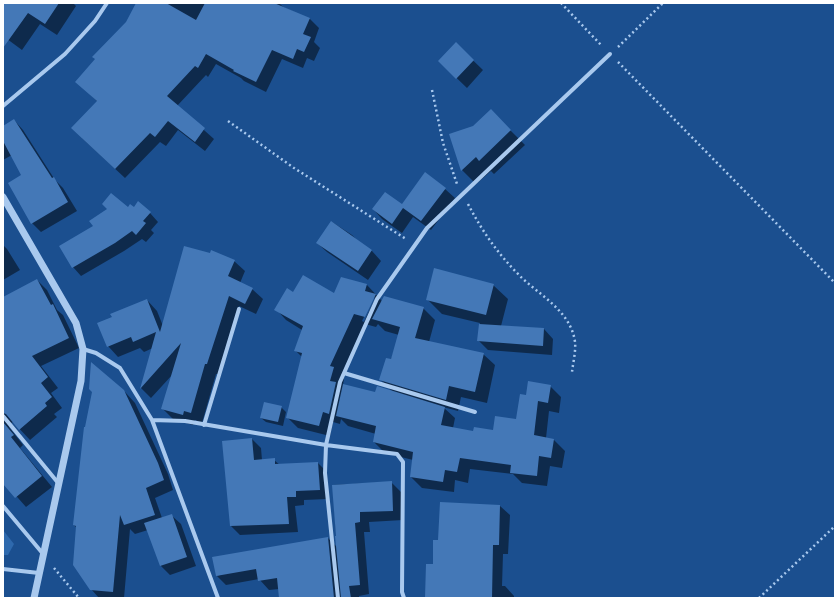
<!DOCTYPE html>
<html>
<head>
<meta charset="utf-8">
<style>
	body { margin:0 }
	#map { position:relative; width:838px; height:601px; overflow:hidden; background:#1b4f8f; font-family:"Fira Sans Condensed",sans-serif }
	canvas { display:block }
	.frame { position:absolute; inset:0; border:4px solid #fff; pointer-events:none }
</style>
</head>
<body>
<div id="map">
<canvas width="838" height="601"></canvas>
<div class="frame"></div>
</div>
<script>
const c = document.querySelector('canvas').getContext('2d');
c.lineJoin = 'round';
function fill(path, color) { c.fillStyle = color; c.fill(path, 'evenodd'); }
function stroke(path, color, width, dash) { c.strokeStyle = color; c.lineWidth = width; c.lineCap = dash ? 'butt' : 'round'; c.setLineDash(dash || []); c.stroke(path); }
fill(new Path2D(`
	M3,530L14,544L8,555H3Z`), '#2e69ad');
fill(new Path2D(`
	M7,3H73L76,6L57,35L40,24L22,50L3,36V8Z
	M137,3H279L283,7L310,19L319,28L314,42L320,48L314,61L307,58L303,68L282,59L266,92L244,81L241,78L216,64L208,77L206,75L177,106L214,139L205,151L178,130L166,146L160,142L125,178L82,138L98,102L77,82L127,23Z
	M456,44L483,70L467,88L439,61Z
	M14,120L23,130L55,180L63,188L77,211L41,232L32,223L23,175L12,155L3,160V127Z
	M505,125L525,145L494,174L491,171L476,184L462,170L450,134Z
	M445,189L455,198L431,230L413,217L402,233L382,219L373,209L402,206Z
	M134,208L150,213L158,222L151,230L154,233L146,242L142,239L124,251L81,276L73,267L128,209Z
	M332,222L352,235L358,241L372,251L381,261L368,280L327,252L317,243Z
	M3,245L7,249L20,270L3,280Z
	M234,261L245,271L240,283L252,289L263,299L256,314L239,306L218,374H216L202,423L195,420L193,425L173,419L162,408L173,374L151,398L141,388L153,348L144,352L140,348L118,357L108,346L113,317L147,300L157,311L163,326Z
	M37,280L47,290L57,310L63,315L79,348L41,366L58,388L51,393L62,408L54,414L57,417L30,440L14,423L12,422L9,427L23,445L20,448L52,487L26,507L3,481V298Z
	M367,285L382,301L423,308L435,320L429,342L483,354L495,365L487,403L461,397L458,411L443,407L455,418L453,428L474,432L494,431L517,420L527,396L550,386L561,397L559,413L549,411L546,438L554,440L565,451L562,468L550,466L547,486L522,483L513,474L470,469L468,483L455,480L454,492L422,488L411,477L413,460L385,453L374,442L376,434L348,426L341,419L340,424L333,422L330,436L298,428L287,417L302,357L295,350L302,330L286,320L276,309L293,293L334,294ZM374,297L375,299L364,322L362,321ZM365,324L376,327L378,324L385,331L399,335L391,360L380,379L393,392L375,393L343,385L344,379L341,376Z
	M493,285L508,299L501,326L544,329L553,339L552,355L488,350L478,340L480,323L442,314L427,299Z
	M125,392L135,403L168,474L173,490L155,498L162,518L171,515L181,524L196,566L170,575L161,566L148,530L135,534L130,529L124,598H99L91,589L77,528L74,525Z
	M281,407L286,412L283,426L266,422L261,418Z
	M252,439L261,448L262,460H274L280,465L318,463L327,472L328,499L304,500V505L295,506L298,532L240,535L231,526Z
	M391,482L401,492L403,520L369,522L370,532H364L369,594L359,596V598H280L279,589L269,590L259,579L226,585L217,576L328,538L337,547L333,485Z
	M500,506L510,515L508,554H503L502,586H505L514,596V598H426L439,541Z`), '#0007');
fill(new Path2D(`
	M3,3H59L45,24L28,13L3,48Z
	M136,3H166L196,20L205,3H274L310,18L303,34L311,37L304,52L297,49L293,59L272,50L256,82L233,71L234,70L206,54L198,68L195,66L167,96L205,128L195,142L168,121L155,137L150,133L115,169L71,128L97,101L75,82L95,59L92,57L126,22Z
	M456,42L474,60L456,79L438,61Z
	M491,109L511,130L479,161L476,157L461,171L449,134L473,126Z
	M14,119L52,178L54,177L68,202L31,224L8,183L21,175L3,141V126Z
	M425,172L446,188L421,221L403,208L392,224L372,209L385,192L402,204Z
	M111,193L128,207L130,204L134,207L138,201L151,212L143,221L146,223L136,235L132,231L115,243L72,268L59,246L93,226L89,221L107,209L102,204Z
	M331,221L372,250L358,271L316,243Z
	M184,246L210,253L211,250L235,260L228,276L253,288L245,304L229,296L207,364H205L191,413L184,411L183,415L161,409L181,343L140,389L156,332L133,342L131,337L107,347L97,323L112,317L110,314L147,299L160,332Z
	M434,268L494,284L486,315L426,300Z
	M303,275L334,293L341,277L367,284L365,291L376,294L365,317L354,314L330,366L334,367L330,381L336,382L329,414L323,412L319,426L286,418L302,353L294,351L303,326L274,310L287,288L293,292Z
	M37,279L51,305L53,304L69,338L32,356L48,377L41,383L52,397L45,403L47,406L19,430L6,414L3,413V297Z
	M384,296L424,307L415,338L484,353L475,392L449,386L446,400L379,380L386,358L391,359L400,327L372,319Z
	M479,324L544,328L543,346L477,341Z
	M91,362L124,390L158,463L164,480L146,488L155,515L124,525L120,515L113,592L90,590L73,565L76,526L73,525L84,427H85L92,392L89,389Z
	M528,381L551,385L548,403L538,401L534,435L554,439L551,458L539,456L537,476L510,473L511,465L460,458L457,472L445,470L443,482L410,477L413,452L373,442L376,426L336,416L343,384L375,392L377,386L445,407L441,425L473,431L474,427L493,430L495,416L516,419L520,394L526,395Z
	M264,402L282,406L278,422L260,418Z
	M3,422L14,435L11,437L42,476L15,498L3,484Z
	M252,438L254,460L275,458V464L318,462L320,490L296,491V497H287L289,524L230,526L222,441Z
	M392,481L393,511L360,512V522L355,523L360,585L349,586L351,598H341L335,536H336L332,485Z
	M440,502L500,505L499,545H493L492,598H425L426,564H433V540H438Z
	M172,514L187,557L160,566L144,523Z
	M328,537L334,598H279L277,578L258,581L256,569L216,576L212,557Z`), '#4478b7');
stroke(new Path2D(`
	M561,3L602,46
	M618,47L663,3
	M618,62L835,283
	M432,90L443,143L457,184
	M228,121L294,168L406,239
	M468,204C482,231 498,254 520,276C539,295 571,311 575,342C576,351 573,363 572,372
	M54,568L79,598
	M759,598L835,526`), '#a9c9ee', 2.5, [2, 3]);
stroke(new Path2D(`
	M3,106L65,54L95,21L107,3
	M83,349L96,353L120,368L152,420L185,421L326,445L397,454L403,462L402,592L404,598
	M344,373L475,412
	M3,416L59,484
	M152,420L218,598
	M204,425L239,309
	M3,506L44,555
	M3,569L39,573
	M338,598L325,473L326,445L340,382L377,299L427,228L610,54`), '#a9c9ee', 4);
stroke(new Path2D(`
	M3,197L76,323L83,349L81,381L34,598`), '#a9c9ee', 7);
</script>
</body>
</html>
